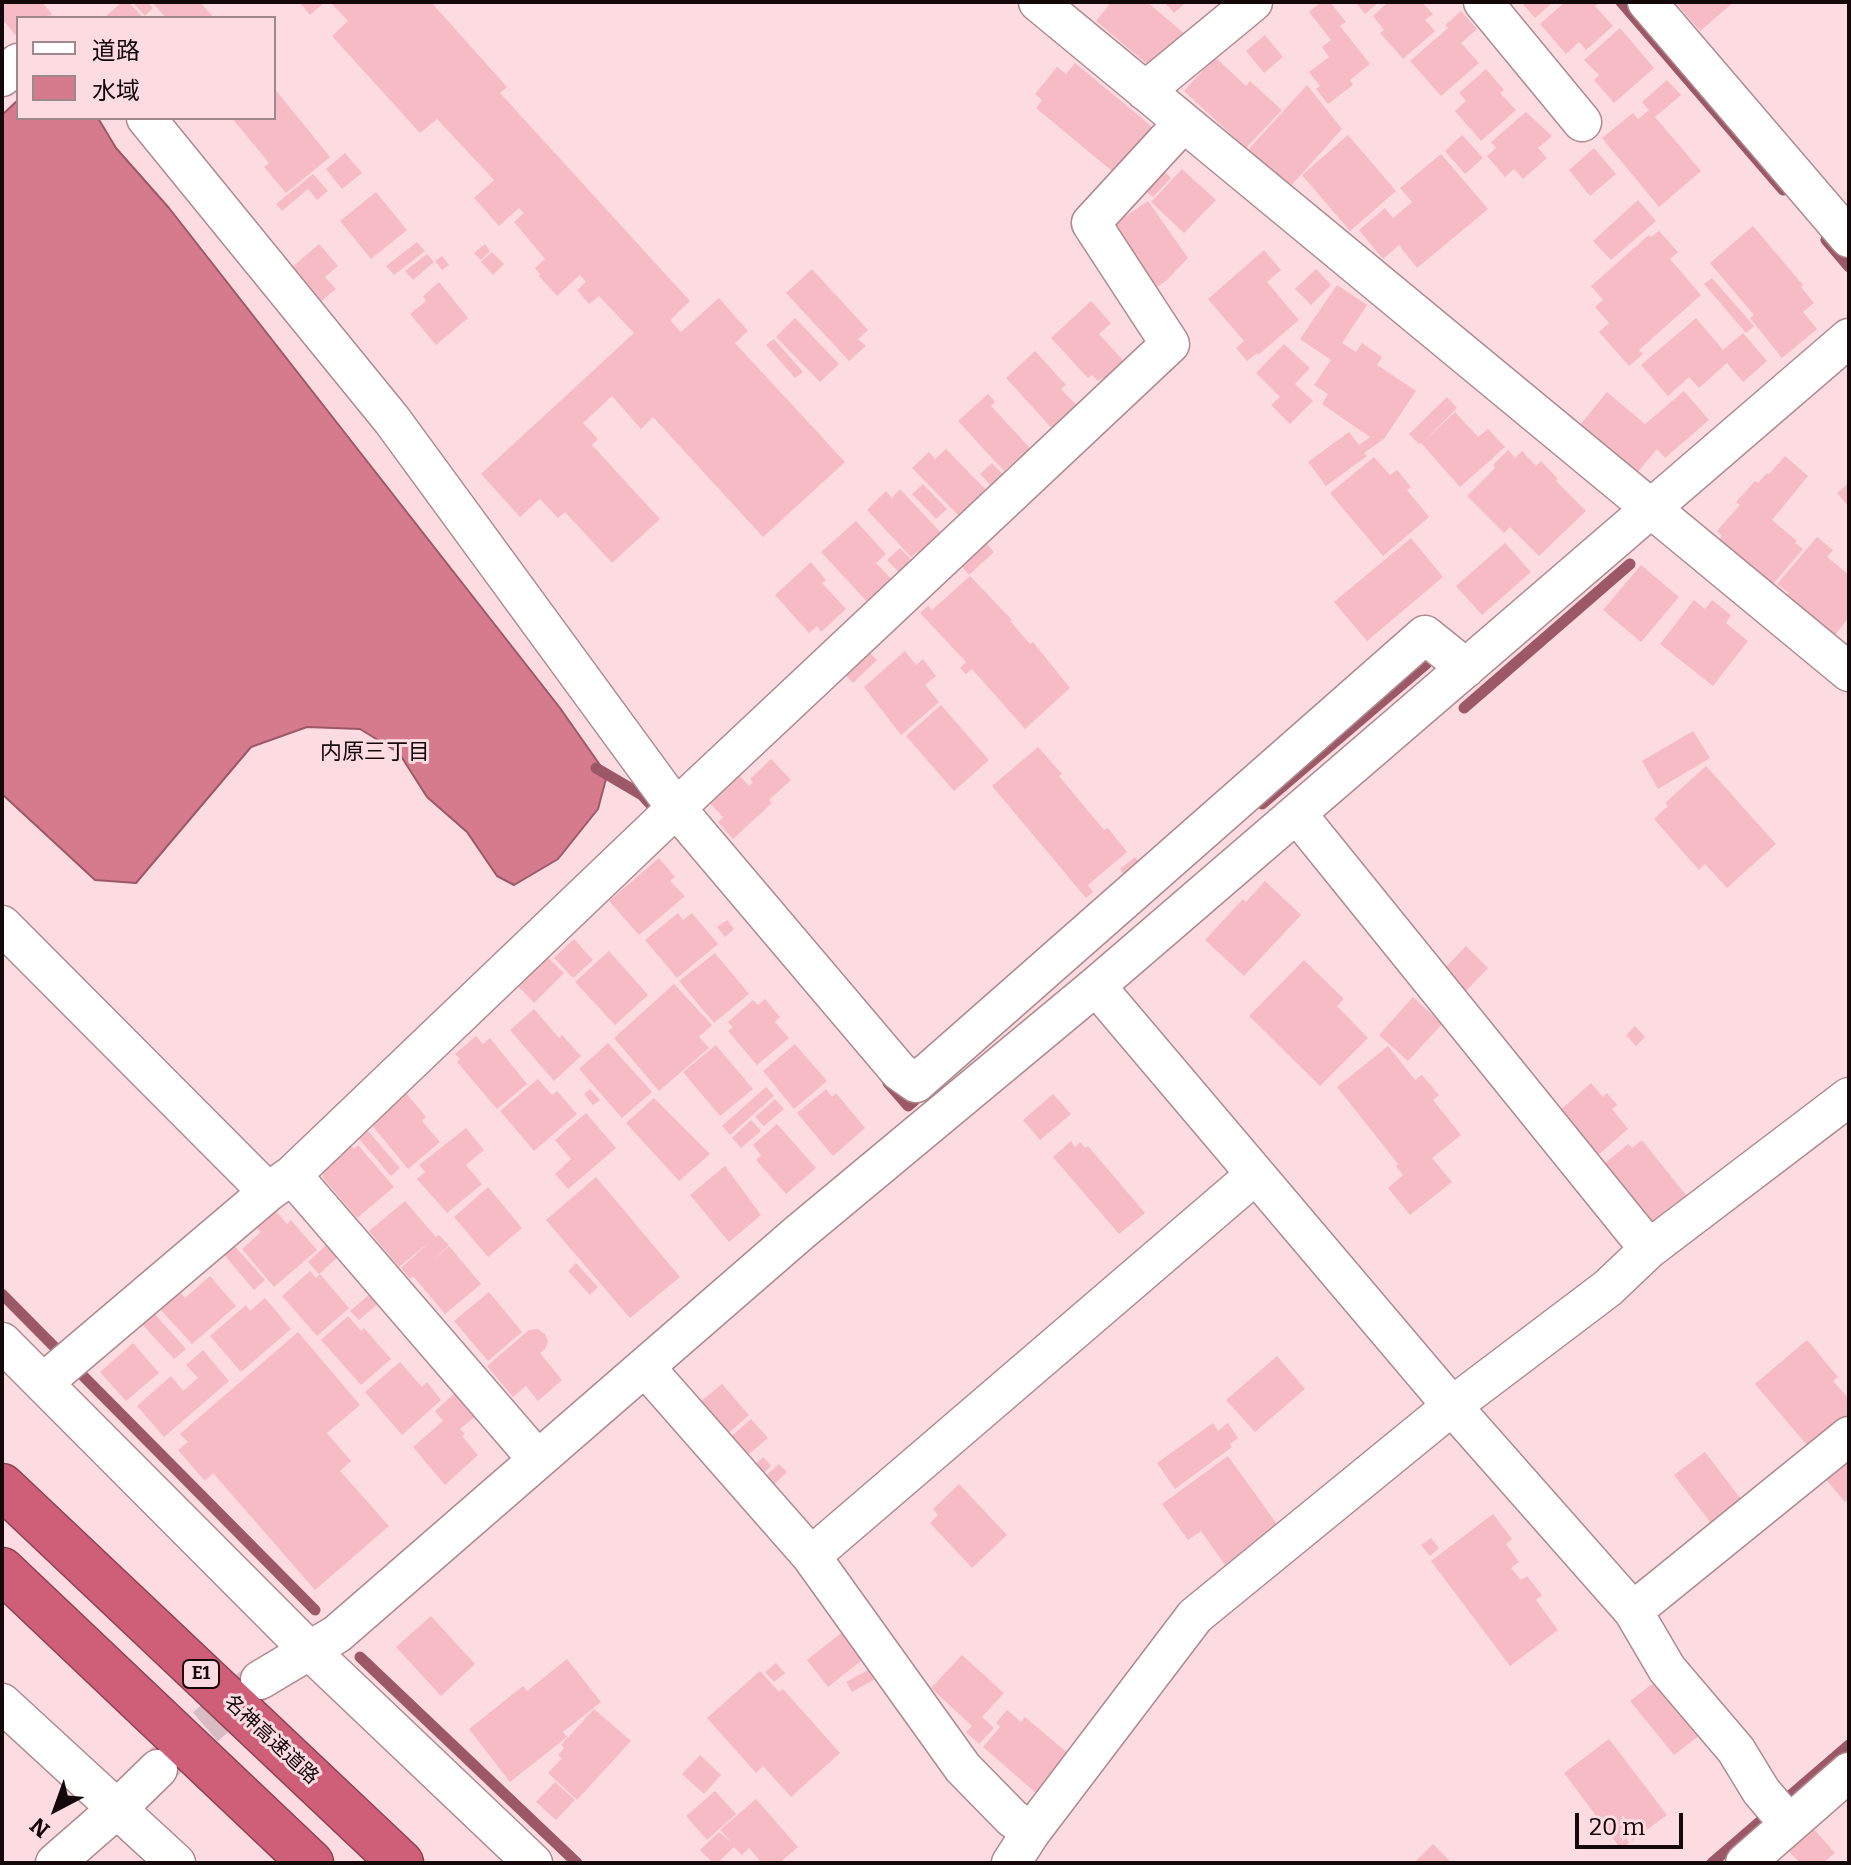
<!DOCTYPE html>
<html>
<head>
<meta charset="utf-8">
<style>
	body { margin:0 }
	#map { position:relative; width:1851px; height:1865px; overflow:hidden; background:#fcdce1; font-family:Bitter,"Noto Sans JP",serif }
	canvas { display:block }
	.frame { position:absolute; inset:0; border:4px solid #14080a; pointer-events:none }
	.legend { position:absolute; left:16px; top:16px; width:260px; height:104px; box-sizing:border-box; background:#fcdce1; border:2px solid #9f878b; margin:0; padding:10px 14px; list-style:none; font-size:24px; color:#14080a }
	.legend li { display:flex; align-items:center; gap:16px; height:40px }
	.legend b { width:40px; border:2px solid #9f878b }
	.north { position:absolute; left:16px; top:1769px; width:80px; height:80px; -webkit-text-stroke:6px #fcdce1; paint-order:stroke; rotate:221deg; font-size:22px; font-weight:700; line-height:32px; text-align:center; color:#14080a }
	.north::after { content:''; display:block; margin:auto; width:28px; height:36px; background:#14080a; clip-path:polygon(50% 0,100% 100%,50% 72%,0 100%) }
	.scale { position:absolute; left:1575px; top:1813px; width:108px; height:36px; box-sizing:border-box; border:4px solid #14080a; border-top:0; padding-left:10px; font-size:24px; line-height:28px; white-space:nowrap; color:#14080a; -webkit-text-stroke:6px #fcdce1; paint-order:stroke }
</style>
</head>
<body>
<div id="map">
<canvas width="1851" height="1865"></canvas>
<div class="frame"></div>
<ul class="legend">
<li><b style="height:10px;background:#fff"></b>道路</li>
<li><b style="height:22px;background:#d67b8e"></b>水域</li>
</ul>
<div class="north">N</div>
<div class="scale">20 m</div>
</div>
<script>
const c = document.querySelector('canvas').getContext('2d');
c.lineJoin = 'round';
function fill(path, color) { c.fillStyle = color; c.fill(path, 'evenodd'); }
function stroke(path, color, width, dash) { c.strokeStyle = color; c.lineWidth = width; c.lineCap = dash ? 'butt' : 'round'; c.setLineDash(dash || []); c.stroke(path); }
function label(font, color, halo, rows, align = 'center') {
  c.font = font + ' Bitter,"Noto Sans JP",serif'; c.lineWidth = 6; c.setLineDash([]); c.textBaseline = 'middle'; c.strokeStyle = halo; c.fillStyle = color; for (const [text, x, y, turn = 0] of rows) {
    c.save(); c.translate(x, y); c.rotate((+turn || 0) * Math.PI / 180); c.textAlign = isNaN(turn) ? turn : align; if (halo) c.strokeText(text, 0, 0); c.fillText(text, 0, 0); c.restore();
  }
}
const water = new Path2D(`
	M18,100V118H98L116,148L169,208L560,708L607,775L598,809L558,859L514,885L497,876L467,832L427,797L399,753L360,729L307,727L251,747L136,883L95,880L2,794V115Z`);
fill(water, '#d67b8e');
stroke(water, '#9c5866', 2);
stroke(new Path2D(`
	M1621,2L1783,190
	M1826,240L1849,267
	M1464,708L1630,564
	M596,768L642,795L654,808
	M1262,804L1426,664
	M888,1083L908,1106L923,1093
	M2,1294L315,1610
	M360,1657L577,1863
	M1712,1863L1849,1745`), '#9c5866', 11);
fill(new Path2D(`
	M2,2H42L52,14L47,18H18V38L2,19Z
	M122,2H129L143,18H104Z
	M132,2H147L153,8L145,16Z
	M152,2H200L214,18H166Z
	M299,2H325L310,15Z
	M330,2H431L507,87L500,93L690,301L670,320L681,332L719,298L748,331L735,343L845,462L763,537L653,417L641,429L612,396L583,423L598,439L592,445L660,519L612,563L565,512L558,518L540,499L520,517L481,474L634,333L599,296L589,304L577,290L586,282L580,275L557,296L539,276L540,274L535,268L545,259L514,222L524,213L519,208L499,226L474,198L494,180L437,119L420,133L332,36L348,21Z
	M1105,2H1147L1191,39L1161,76L1096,21L1109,5Z
	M1164,2H1187L1174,13Z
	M1321,2H1330L1346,22L1340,26L1370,64L1350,80L1353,85L1328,104L1316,89L1320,86L1309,72L1329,57L1322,47L1331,40L1309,12Z
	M1355,2H1379L1365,14Z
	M1388,2H1422L1433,14L1425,20L1435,31L1403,59L1380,33L1384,30L1373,16Z
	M1521,2H1553L1535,18Z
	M1565,2H1600L1595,6L1613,26L1586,50L1579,42L1566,54L1540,24Z
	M1675,2H1734L1700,31Z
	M1461,11L1477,29L1461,43L1479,63L1441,96L1410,61L1448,28L1445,25Z
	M1620,28L1654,68L1614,103L1594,80L1599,75L1584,60Z
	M1265,35L1283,57L1264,73L1246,51Z
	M1215,57L1246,86L1250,81L1282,110L1246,148L1184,91Z
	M1075,63L1162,135L1124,181L1036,108L1042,100L1035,94L1057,67L1066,74Z
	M1486,69L1504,90L1500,93L1516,110L1481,141L1455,111L1466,101L1459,93Z
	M1667,80L1681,95L1655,117L1701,171L1659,207L1602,138L1633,113L1638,119L1649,110L1642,102Z
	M1307,85L1342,129L1288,189L1247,151Z
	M274,88L330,157L286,193L264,167L269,163L232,118H274Z
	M1526,112L1552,136L1538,148L1547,158L1523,179L1514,169L1505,177L1487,156L1496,148L1491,142Z
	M1348,135L1396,191L1350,231L1302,175Z
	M1462,135L1483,158L1465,174L1445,151Z
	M1594,148L1616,174L1590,196L1569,170Z
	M345,153L362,173L342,189L326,169Z
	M1441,154L1488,209L1417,268L1399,245L1383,259L1359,230L1385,208L1393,218L1412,202L1400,188Z
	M1162,169L1171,178L1153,197L1143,189Z
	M1182,169L1216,200L1184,233L1151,202Z
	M313,174L328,191L317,200L308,189L282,211L276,204Z
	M376,192L407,230L371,259L340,221Z
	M1638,200L1656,221L1611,260L1593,241Z
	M1148,201L1188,258L1167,280L1151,291L1108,228Z
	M1753,226L1803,285L1801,287L1814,303L1803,312L1817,329L1782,358L1750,318L1754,315L1710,263Z
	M1659,231L1678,252L1670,259L1701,295L1639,350L1643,354L1629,366L1599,332L1609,323L1595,307L1603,300L1591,286L1649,235L1651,237Z
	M417,242L425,251L394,275L386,266Z
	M319,244L338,266L325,277L336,289L311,309L283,275Z
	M485,244L490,251L481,260L474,253Z
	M1264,250L1281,270L1267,282L1299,320L1258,355L1257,353L1247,361L1236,348L1244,341L1208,299Z
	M492,252L504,264L493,275L481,262Z
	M427,254L434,262L413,280L405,271Z
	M442,256L449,265L442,270L435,261Z
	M812,269L868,330L858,339L866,346L849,361L786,293Z
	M1316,269L1331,285L1311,305L1295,289Z
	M1712,278L1754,326L1746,333L1704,284Z
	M439,282L468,318L436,345L410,314L426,301L423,296Z
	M1337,285L1367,305L1342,343L1356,352L1362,343L1382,357L1377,365L1416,391L1384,439L1364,453L1367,456L1326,486L1308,462L1349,432L1359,445L1370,437L1322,404L1328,394L1314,385L1331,360L1300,339Z
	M1091,301L1111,323L1099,334L1132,370L1112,388L1103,378L1098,381L1092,375L1088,378L1051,338Z
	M795,318L839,364L820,382L776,337Z
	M1696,318L1723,350L1743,333L1767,361L1743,382L1727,363L1699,388L1689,377L1668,396L1641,365Z
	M774,339L803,372L795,378L766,345Z
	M1284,344L1310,368L1295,384L1313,401L1290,424L1271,405L1280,397L1256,373Z
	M1035,351L1066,385L1061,389L1082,411L1057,434L1006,378Z
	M1684,391L1709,420L1665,458L1657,449L1637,473L1580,425L1607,392L1645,424Z
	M988,394L995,402L991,406L1030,448L1004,471L958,421Z
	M1447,397L1457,408L1424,441L1455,412L1478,437L1488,429L1505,447L1460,487L1421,443L1419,444L1409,434Z
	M946,449L988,492L961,518L912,468L929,452L935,459Z
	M1508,450L1515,458L1522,451L1536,466L1541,461L1558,479L1556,481L1586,511L1539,556L1510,527L1504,533L1467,496L1495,468L1493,465Z
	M1785,456L1808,476L1772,520L1797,541L1795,543L1803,549L1773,584L1767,579L1765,581L1716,544L1722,536L1717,531L1740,505L1736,502L1755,481L1758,483L1767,473L1769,474Z
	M1374,457L1390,475L1397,470L1411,487L1407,490L1429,517L1383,556L1330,493Z
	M992,463L1011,483L999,494L980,474Z
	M1849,483V507L1837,493Z
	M923,484L947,509L936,519L912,494Z
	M900,489L944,536L922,557L917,552L911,557L867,510L886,491L892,498Z
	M856,521L886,554L876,563L896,584L871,606L821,552Z
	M1817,537L1833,550L1827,557L1849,575V617L1832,639L1784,599L1789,593L1777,584Z
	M1411,538L1443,577L1367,641L1334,602Z
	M984,541L994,552L969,575L959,563Z
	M1505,543L1531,572L1482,615L1456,586Z
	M900,548L920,569L901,574L887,560Z
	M811,562L826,580L822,583L846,609L821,632L817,626L809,633L775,595Z
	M1641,565L1679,597L1641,642L1603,610Z
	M970,576L1012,620L1010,621L1030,644L1033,642L1070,688L1025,729L972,669L966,674L960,668L966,662L920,613L928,606L932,610Z
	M1694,600L1705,609L1712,600L1731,615L1726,623L1748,641L1713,686L1660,644Z
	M867,650L877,660L853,683L843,672Z
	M905,651L916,665L923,659L936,676L925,685L939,702L901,735L864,687Z
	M941,705L989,760L954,791L906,736Z
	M1693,731L1710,758L1658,789L1642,761Z
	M1038,747L1062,774L1059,776L1104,830L1108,828L1127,852L1088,885L1093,892L1086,898L992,786Z
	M771,759L791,780L769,800L772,803L733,839L718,822L723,817L707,800L736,772L749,786L753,782L750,779Z
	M1706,766L1776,844L1727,888L1705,864L1699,870L1654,819L1668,806L1665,803Z
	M1135,857L1145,869L1129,881L1120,869Z
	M659,858L675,877L670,881L685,896L639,935L609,901Z
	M1265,881L1301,915L1244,976L1205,940L1243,899L1246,902Z
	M678,913L683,920L692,913L718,944L677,978L645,940Z
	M727,920L734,929L725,937L717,927Z
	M574,939L593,960L573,978L554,958Z
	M1466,946L1488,968L1466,991L1444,969Z
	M609,951L648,995L615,1025L575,982Z
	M543,953L564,973L534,1003L514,982Z
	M715,953L749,994L714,1023L679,981Z
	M1304,960L1344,999L1337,1006L1368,1038L1320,1086L1249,1016Z
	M674,984L712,1025L699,1037L709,1048L659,1091L614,1038Z
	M1413,997L1442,1024L1408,1061L1379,1035Z
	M765,999L780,1017L775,1022L789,1038L757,1065L728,1031L733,1027L728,1022L753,1000L758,1005Z
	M534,1009L559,1038L562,1035L581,1056L554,1081L510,1030Z
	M1635,1026L1645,1037L1636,1046L1626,1035Z
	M476,1036L483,1044L490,1038L527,1084L497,1109L457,1062L460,1059L455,1054Z
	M608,1043L652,1092L622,1118L579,1069Z
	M795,1044L827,1081L794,1109L763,1071Z
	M716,1045L753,1089L720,1116L683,1072Z
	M1388,1046L1415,1080L1422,1075L1439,1095L1433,1100L1461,1135L1432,1158L1452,1182L1410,1215L1388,1188L1403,1175L1396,1166L1398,1164L1337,1087Z
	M538,1079L552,1095L557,1091L577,1114L534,1151L500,1111Z
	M1591,1083L1603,1097L1607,1093L1617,1105L1612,1109L1628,1129L1597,1156L1559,1111Z
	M766,1087L774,1096L730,1135L722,1126Z
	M590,1089L600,1100L593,1105L584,1094Z
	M826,1089L832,1097L836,1093L865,1128L833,1156L797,1113Z
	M406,1093L426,1117L422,1121L440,1142L408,1169L371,1124Z
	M1053,1094L1071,1114L1040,1140L1023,1120Z
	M654,1098L710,1154L679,1181L626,1123Z
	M775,1099L784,1109L764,1126L755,1117Z
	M586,1113L616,1148L568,1189L555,1174L571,1159L555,1140Z
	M751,1120L761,1131L741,1148L732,1138Z
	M777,1124L816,1168L786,1194L756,1160L761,1155L753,1145Z
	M363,1125L400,1168L391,1176L354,1133Z
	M466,1128L484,1150L466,1165L482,1184L447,1213L417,1179L425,1172L419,1165Z
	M347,1139L354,1149L358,1145L394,1187L357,1218L323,1178V1159Z
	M1642,1140L1689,1199L1655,1227L1604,1164L1628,1144L1632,1148Z
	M1071,1141L1075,1147L1080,1142L1085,1148L1088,1146L1145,1213L1119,1234L1053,1157Z
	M725,1166L761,1215L729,1242L690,1195Z
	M596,1177L680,1277L630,1318L546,1220Z
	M488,1187L522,1228L488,1257L454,1217Z
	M405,1201L436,1237L439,1235L449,1245L431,1262L449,1246L481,1284L445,1314L413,1276L410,1279L401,1268L431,1241L399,1267L369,1231Z
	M273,1208L287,1224L291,1220L317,1250L274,1287L242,1249L261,1232L254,1225Z
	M231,1242L265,1280L254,1290L221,1251Z
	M327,1244L338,1257L319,1274L308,1262Z
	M576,1263L598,1287L590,1295L568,1271Z
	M310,1271L316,1278L320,1274L349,1308L317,1336L282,1296Z
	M210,1276L236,1306L192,1344L159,1308L178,1290L185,1298Z
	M489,1292L522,1332L488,1361L454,1321Z
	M370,1294L379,1303L359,1320L350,1311Z
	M265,1298L291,1329L241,1372L210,1336L246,1305L250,1311Z
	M152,1311L186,1349L174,1359L140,1322Z
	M348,1316L361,1331L364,1328L391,1359L361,1385L321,1340Z
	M538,1329L545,1334L548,1341L545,1349L540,1353L562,1380L538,1401L526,1386L513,1397L487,1366L529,1330Z
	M298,1332L360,1405L327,1433L351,1461L340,1471L389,1526L315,1590L213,1473L205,1481L178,1450L188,1442L180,1434Z
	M1807,1340L1838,1377L1833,1381L1849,1399V1418L1811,1450L1755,1384Z
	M133,1343L159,1373L126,1401L100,1372Z
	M203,1350L229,1381L164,1437L137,1406L171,1376L183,1391L198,1378L186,1365Z
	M1277,1356L1305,1389L1255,1432L1226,1400Z
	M400,1362L422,1387L427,1382L441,1400L402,1435L365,1392Z
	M722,1384L749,1415L723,1438L695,1406Z
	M455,1393L476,1416L460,1429L465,1434L462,1436L478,1455L445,1485L413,1447L443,1421L435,1411Z
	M751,1419L768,1438L743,1459L727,1440Z
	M1213,1423L1218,1431L1228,1423L1238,1438L1230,1444L1232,1447L1175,1489L1157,1463Z
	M1705,1452L1744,1503L1713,1526L1674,1475Z
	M1849,1452V1498L1845,1502L1822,1475Z
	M1228,1456L1279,1527L1225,1565L1201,1531L1188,1540L1162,1504Z
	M763,1457L771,1466L760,1477L751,1469Z
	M779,1464L787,1472L770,1488L762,1479Z
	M959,1484L1007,1535L972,1568L930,1523L938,1515L933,1509Z
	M1493,1514L1512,1539L1506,1544L1519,1562L1511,1568L1521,1580L1527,1576L1542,1595L1536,1600L1558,1630L1510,1666L1431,1561Z
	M1431,1538L1439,1548L1430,1556L1421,1545Z
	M431,1616L475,1664L441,1696L396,1647Z
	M845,1630L866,1657L828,1687L807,1660Z
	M962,1655L1004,1693L982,1717L994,1728L979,1744L966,1732L972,1726L931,1688Z
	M567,1659L601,1702L563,1732L567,1737L510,1782L469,1729L523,1686L527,1691Z
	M776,1663L785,1673L774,1682L765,1672Z
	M870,1669L875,1679L852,1692L846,1682Z
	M760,1671L779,1692L783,1689L840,1753L791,1797L763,1766L756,1773L707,1718Z
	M1656,1681L1700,1735L1674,1755L1630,1701Z
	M594,1709L631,1741L577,1800L548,1773L562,1758L558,1755L564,1748L561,1745Z
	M1007,1710L1021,1722L1025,1717L1070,1755L1036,1793L983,1747L1000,1727L996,1723Z
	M1609,1739L1667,1815L1621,1849L1564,1773Z
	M700,1755L721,1775L704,1794L682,1774Z
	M555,1782L575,1800L556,1820L536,1802Z
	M715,1791L736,1814L707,1840L686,1816Z
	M756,1799L798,1847L779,1863H762L749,1848L742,1855L734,1847L717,1863H713L700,1850L719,1832L732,1843L720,1830Z
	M1812,1827L1835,1853L1823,1863H1800L1787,1849Z
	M1433,1844L1452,1863H1414Z`), '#f6bbc5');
stroke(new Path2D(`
	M162,1764L255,1684`), '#d9bcc1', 38, [38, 19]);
const minor = new Path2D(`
	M1038,2L1849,672
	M1483,2L1582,122
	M1647,2L1849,238
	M2,77L18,63
	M1145,91L1253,2
	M146,118L392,420L676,808L899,1071L916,1083L1425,635L1466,668
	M1297,814L1649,1249
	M2,925L268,1192
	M1096,986L1452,1406L1633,1611L1667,1669L1736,1750L1761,1791L1789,1824
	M292,1175L537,1459
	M2,1342L309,1650L533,1863
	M645,1367L811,1556L963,1768L1012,1818L1031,1832
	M43,1383L268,1192L292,1175L674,810L1170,344L1091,223L1183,123
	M811,1556L1255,1175
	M1633,1611L1849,1436
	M260,1680L337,1634L799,1233L1096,986L1849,338
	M2,1703L176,1863
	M55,1863L118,1808L158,1769
	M1011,1863L1031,1832L1195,1616L1452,1406L1608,1288L1649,1249L1849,1097
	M1745,1863L1849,1772`);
const highway = new Path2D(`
	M2,1486L401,1863
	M2,1570L311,1863`);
stroke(minor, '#ae8a8f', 41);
stroke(highway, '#8e4152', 47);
stroke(minor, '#fff', 38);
stroke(highway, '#cf5f79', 44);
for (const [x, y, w] of [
	[201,1674,36]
]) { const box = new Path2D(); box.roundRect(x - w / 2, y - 14, w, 28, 6); c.fillStyle = '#fcdce1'; c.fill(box); stroke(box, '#14080a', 2); }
label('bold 18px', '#14080a', null, [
	["E1",201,1674]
]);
label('20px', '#14080a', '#fcdce1', [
	["名神高速道路",271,1740,43]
]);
label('22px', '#14080a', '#fcdce1', [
	["内原三丁目",375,753]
]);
</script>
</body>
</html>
